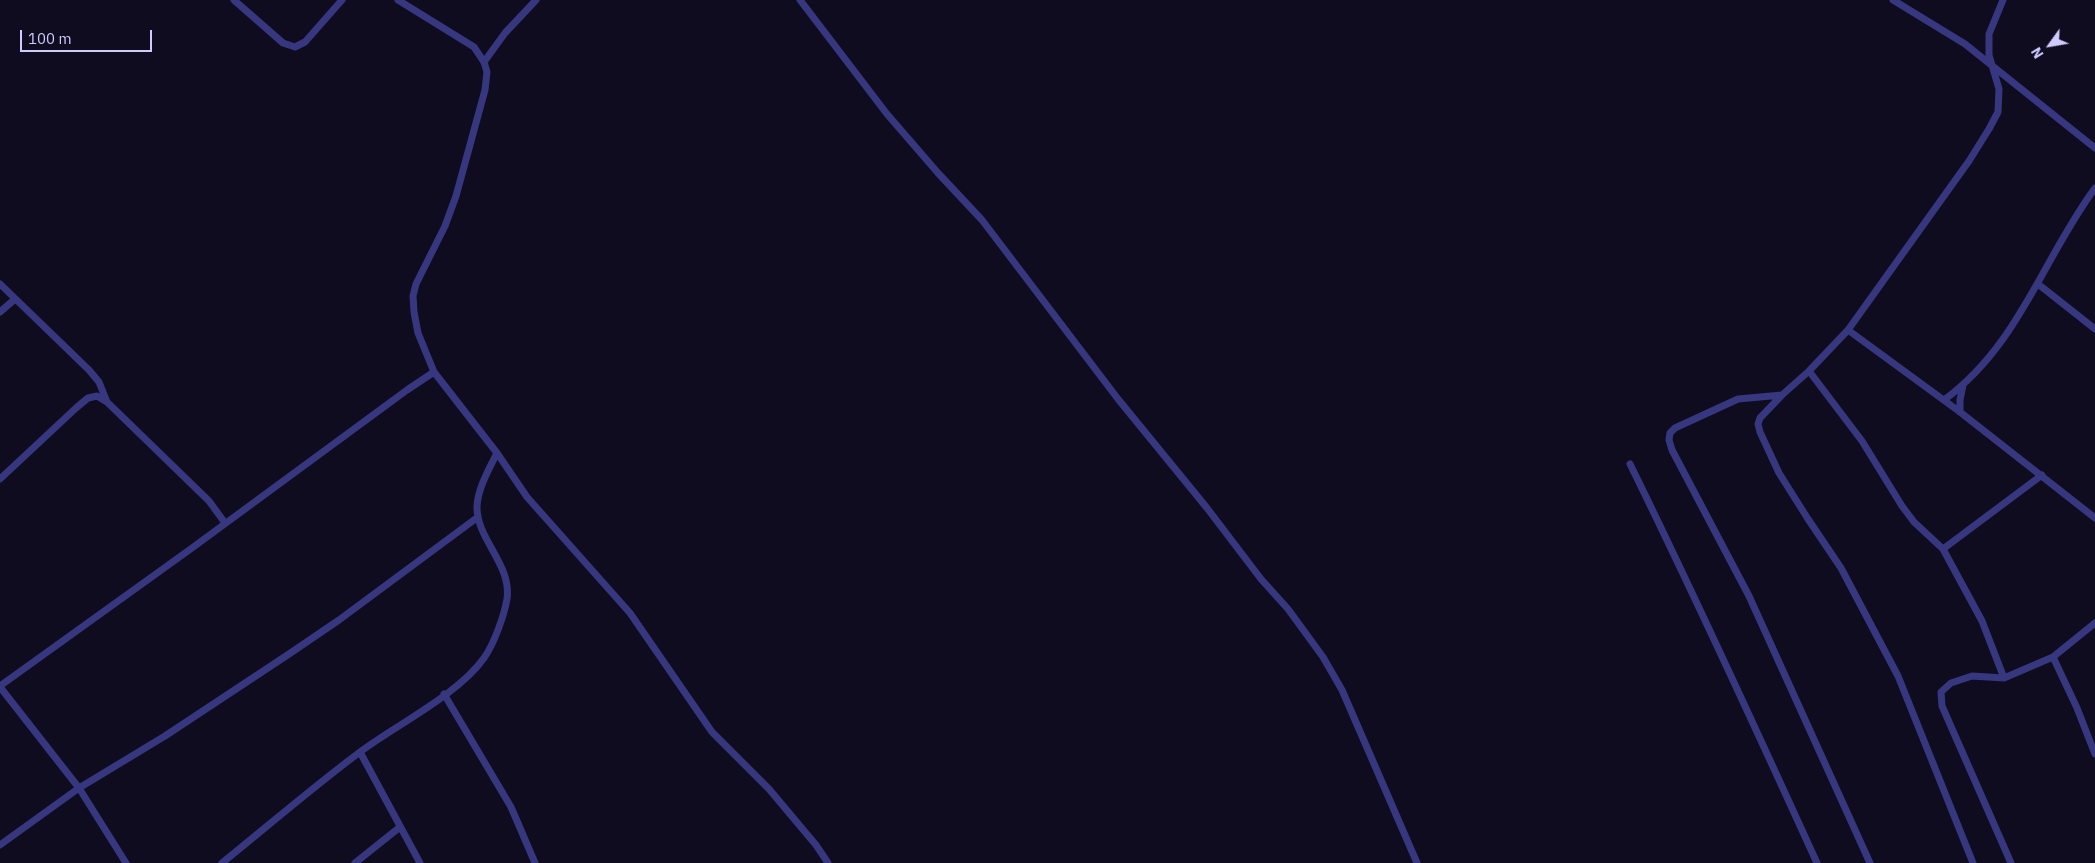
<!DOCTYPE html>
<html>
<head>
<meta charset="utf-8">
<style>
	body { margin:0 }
	#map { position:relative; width:2095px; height:863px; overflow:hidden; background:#0f0c20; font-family:"IBM Plex Sans",sans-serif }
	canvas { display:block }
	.north { position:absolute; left:2025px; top:20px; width:50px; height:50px; -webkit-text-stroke:4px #0f0c20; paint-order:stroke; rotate:238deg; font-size:14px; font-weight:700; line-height:20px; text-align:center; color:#cfcbff }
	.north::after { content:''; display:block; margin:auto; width:18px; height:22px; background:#cfcbff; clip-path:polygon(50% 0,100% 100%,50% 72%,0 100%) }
	.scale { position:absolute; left:20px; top:30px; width:132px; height:22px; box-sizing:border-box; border:2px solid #cfcbff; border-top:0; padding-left:6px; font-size:15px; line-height:18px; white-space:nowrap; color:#cfcbff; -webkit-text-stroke:4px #0f0c20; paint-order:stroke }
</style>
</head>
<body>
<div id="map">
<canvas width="2095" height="863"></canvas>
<div class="north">N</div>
<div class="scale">100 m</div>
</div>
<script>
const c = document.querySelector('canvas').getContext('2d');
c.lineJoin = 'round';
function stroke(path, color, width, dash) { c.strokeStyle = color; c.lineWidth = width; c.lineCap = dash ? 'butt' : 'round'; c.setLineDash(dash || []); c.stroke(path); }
stroke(new Path2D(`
	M234,0L283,43L295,47L305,42L342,0
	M398,0L474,47L484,62L487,72L485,90L456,196L445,226L416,284L413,296L414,312L418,333L434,372L497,453L527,497L630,613L712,732L769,789L816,845L828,863
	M800,0L887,114L938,173L982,220L1118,399L1207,508L1261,579L1288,609L1323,657L1342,690L1417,863
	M1893,0L1965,44L2095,148
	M484,62L505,33L536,0
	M0,284L89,370L99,382L107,402
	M2038,284L2095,329
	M0,312L15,299
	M1848,330L1960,412L2095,518
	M1809,371L1862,441L1902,506L1914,522L1943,549L2042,475
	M1782,395L1760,418L1758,424L1760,432L1779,473L1808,519L1841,568L1898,676L1973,863
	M1944,400C2019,345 2042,260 2095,188
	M1960,412V400L1963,385
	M1630,464C1695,596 1756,729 1817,863
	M0,479L76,408L88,398L97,396L107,402L209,501L225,523
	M1943,549L1982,621L2004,678
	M2053,657L2077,708L2095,754
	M0,686L192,548L407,390L434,372
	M0,687L79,788L126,863
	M444,694L511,807L535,863
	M360,752L420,863
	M0,845L79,788L165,736L289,654L339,620L478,517
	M222,863C268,826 313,787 360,752C396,725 459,694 484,658C494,644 504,616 507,599C512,564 476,539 477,506C478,488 489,469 497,453
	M355,863L400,827
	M1870,863L1749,596L1672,450L1669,440L1670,433L1675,428L1738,399L1782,395L1809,371L1848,330L1969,161L1989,129L1998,112L1999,89L1989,55V34L2003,0
	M2011,863L1942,706L1941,692L1951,683L1972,676L2004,678L2053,657L2095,623`), '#37377f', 7);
</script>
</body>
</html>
